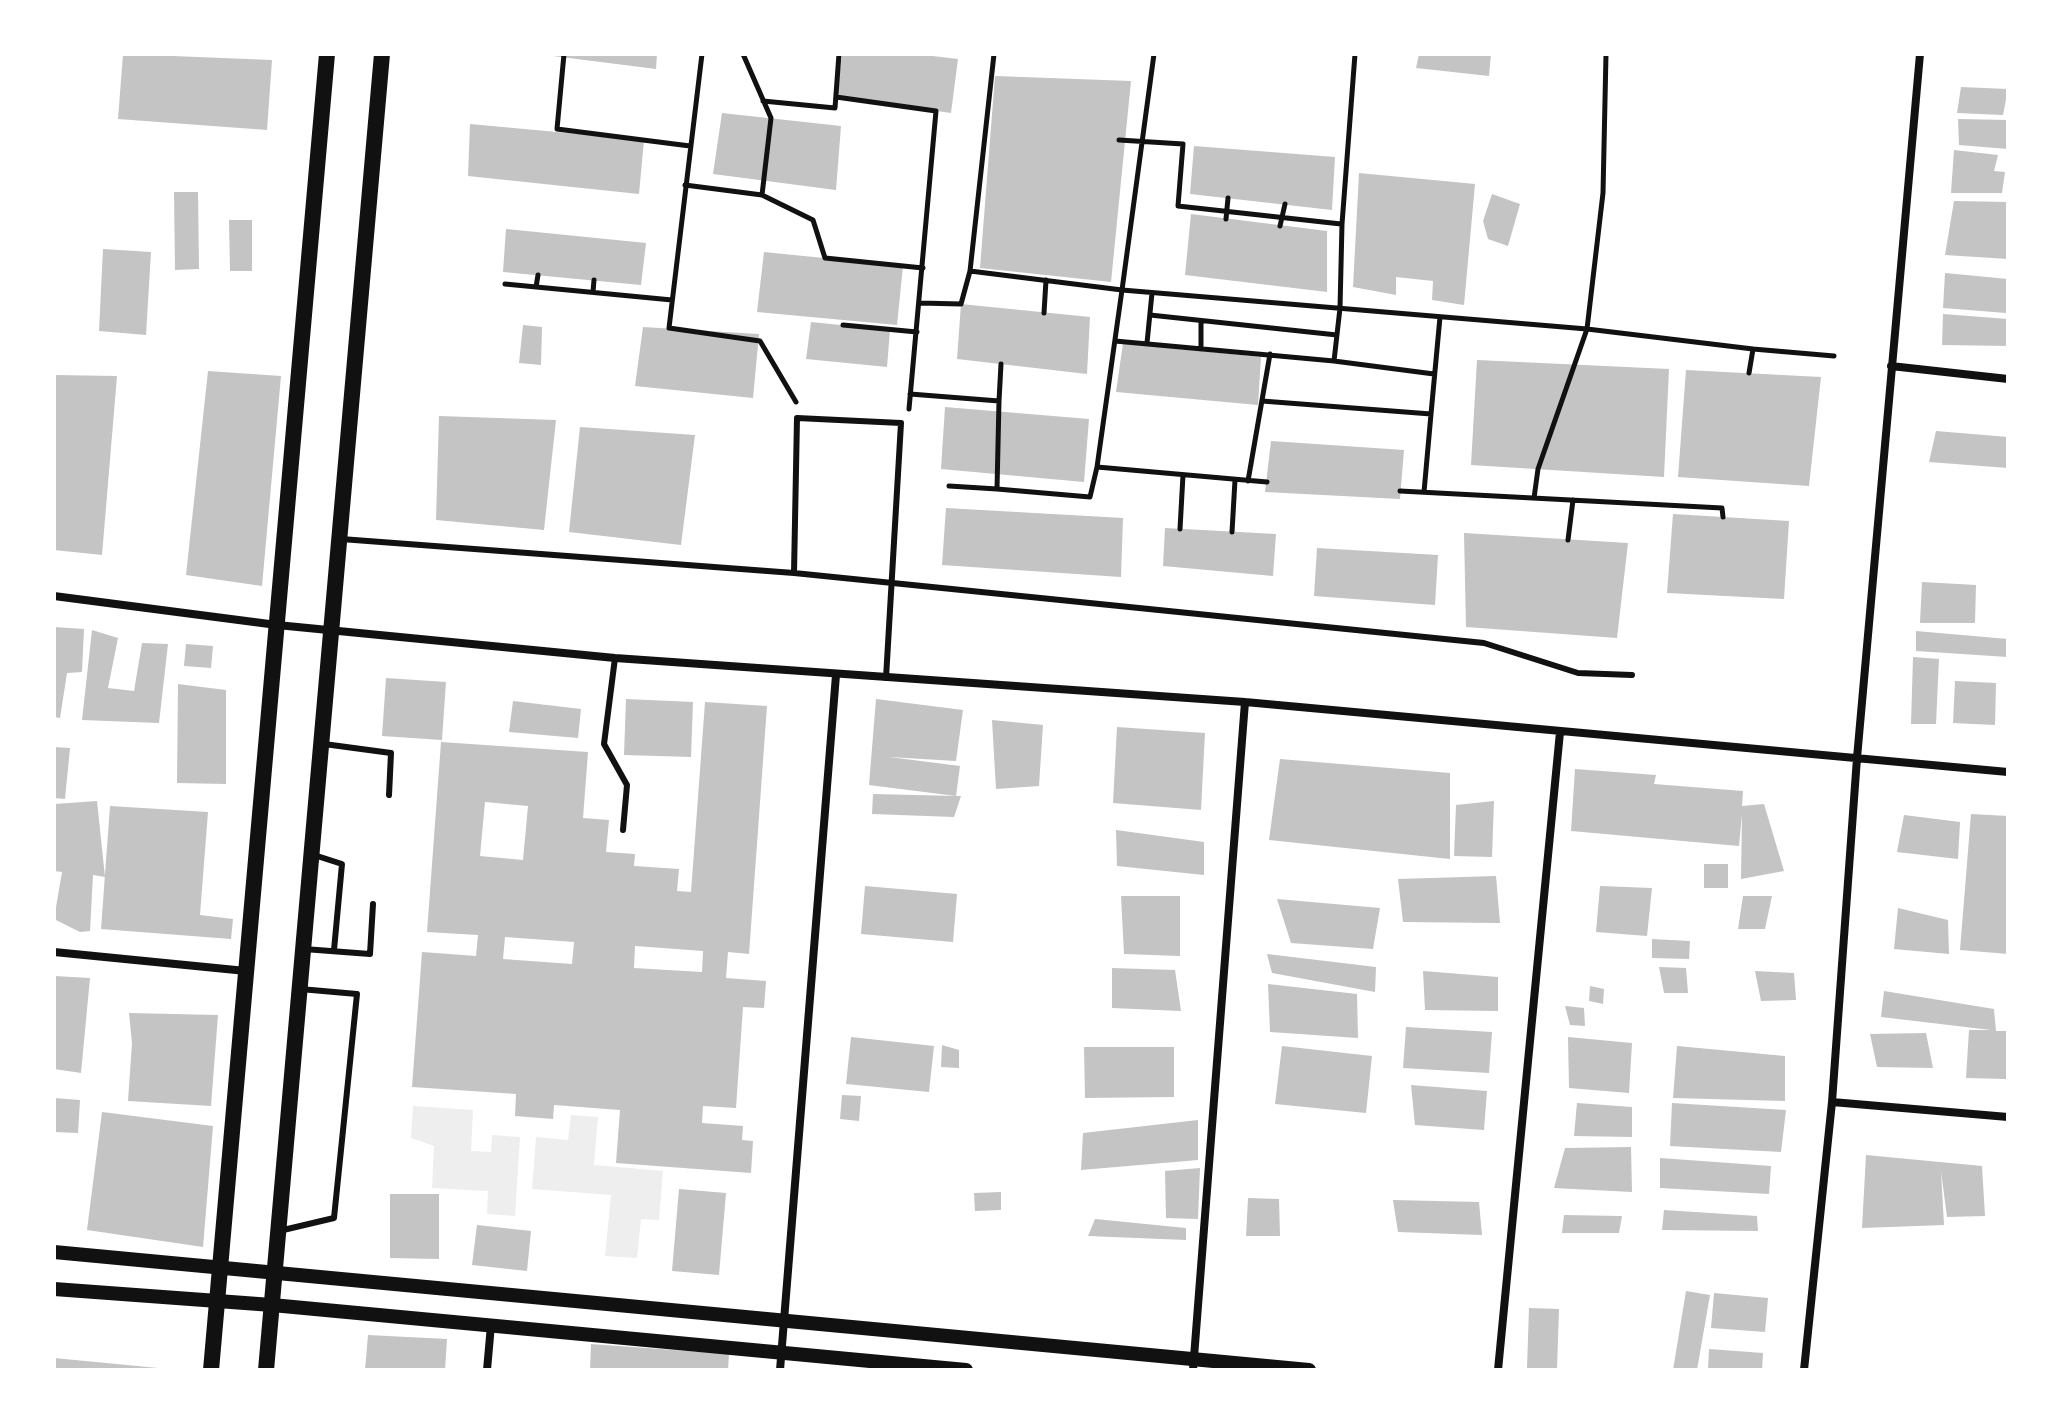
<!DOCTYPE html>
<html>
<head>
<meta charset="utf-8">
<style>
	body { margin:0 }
	#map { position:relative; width:2062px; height:1424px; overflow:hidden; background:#fff; font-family:Commissioner,sans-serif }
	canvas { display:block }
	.frame { position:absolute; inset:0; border:56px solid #fff; pointer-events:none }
</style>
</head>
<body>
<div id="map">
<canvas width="2062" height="1424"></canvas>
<div class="frame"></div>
</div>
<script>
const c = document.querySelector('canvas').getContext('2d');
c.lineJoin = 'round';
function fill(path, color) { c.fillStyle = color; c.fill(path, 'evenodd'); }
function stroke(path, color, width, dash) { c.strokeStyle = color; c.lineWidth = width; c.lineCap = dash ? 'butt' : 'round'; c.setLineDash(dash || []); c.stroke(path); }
fill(new Path2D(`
	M413,1106L473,1110L471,1151L491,1152L492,1135L520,1137L515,1216L487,1214L488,1191L432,1188L434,1146L411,1138Z
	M571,1115L598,1117L594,1165L663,1171L659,1220L641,1219L637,1258L605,1256L611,1195L532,1189L536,1137L568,1140Z`), '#eee');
fill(new Path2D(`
	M123,54L272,60L267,130L118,119Z
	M537,54H657L656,69Z
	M842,54H916L958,59L951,113L837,97Z
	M1419,54H1491L1489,76L1416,68Z
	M995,76L1131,81L1111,282L980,268Z
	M1961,87L2008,89L2003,115L1957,113Z
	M722,113L841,126L836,190L713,174Z
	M1958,119L2008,120V149L1959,145Z
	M470,124L644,140L639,194L468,176Z
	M1194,146L1335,157L1332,210L1190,194Z
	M1954,150L1998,155L1994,171L2005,172L2002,193H1951Z
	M1359,173L1475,184L1464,305L1432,300L1433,281L1396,277V295L1353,287Z
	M174,192H198L199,269L175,270Z
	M1492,194L1520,204L1508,246L1488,239L1483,221Z
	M1954,201L2008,202V259L1945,255Z
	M1191,214L1327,231V292L1185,275Z
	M229,220H252V271H230Z
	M506,229L646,243L641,285L503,272Z
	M103,249L151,252L146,335L99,331Z
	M764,252L903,266L897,325L757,312Z
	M1945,273L2008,279L2006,313L1943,308Z
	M961,304L1090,317L1087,374L957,359Z
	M1943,314L2008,319V346L1942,345Z
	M811,322L890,330L887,367L806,359Z
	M523,325L542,327L541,365L519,363Z
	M643,327L759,334L753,398L635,386Z
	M1123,343L1261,357L1258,405L1116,392Z
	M1477,360L1669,369L1664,477L1471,465Z
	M1686,370L1821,377L1809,486L1678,477Z
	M208,371L281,376L262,586L186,575Z
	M54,375L117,376L102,555L54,550Z
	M945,407L1089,419L1084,482L941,469Z
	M439,416L556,420L544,530L436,520Z
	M580,427L695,435L681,545L569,532Z
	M1936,431L2008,437V468L1929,462Z
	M1271,441L1404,450L1400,499L1265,492Z
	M946,508L1123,518L1121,577L942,565Z
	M1673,514L1789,521L1784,599L1667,593Z
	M1165,528L1276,534L1273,576L1163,566Z
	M1464,533L1628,543L1617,638L1466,627Z
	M1317,548L1438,555L1435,605L1314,596Z
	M1922,582L1976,585L1975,623H1920Z
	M54,627L84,629L82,672L67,673L60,718L54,717Z
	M92,630L118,638L108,688L134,691L142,643L168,644L159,723L82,720Z
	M1916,631L2008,639V657L1916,651Z
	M186,644L213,646L211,668L184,666Z
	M1913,657L1939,659L1936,724H1911Z
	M386,678L446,682L442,740L382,736Z
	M1955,681L1996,683L1995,725L1953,723Z
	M178,684L226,690V784L177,783Z
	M626,699L693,702L691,757L624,755Z
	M876,699L963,710L956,761L889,757L960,766L956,796L869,785Z
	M513,701L581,709L578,738L509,732Z
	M705,702L767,706L749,954L728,952L726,978L766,981L764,1008L743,1007L736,1108L703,1106L702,1123L743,1126L742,1140L753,1141L751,1173L616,1163L620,1110L554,1105L553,1119L515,1116L516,1094L412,1087L422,952L476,956L478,935L427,932L441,742L588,752L583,818L609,820L606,852L635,854L634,866L679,869L677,891L691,892ZM485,802L528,806L523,860L480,856ZM505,937L574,942L572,964L503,959ZM635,946L703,951L702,972L634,968Z
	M992,720L1043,725L1039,786L996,789Z
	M1117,727L1205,733L1201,810L1113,803Z
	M54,747L70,748L65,799L54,798Z
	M1280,759L1450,773V859L1269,840Z
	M1575,769L1656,775L1654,784L1743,791L1742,806L1764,804L1784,871L1741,879L1742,814L1739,846L1571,831Z
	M873,794L956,796H961L954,817L872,814Z
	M97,801L105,877L93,875L90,931L80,932L54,919L62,872L54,871L55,804Z
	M1494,801L1492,857L1454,856L1456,805Z
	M110,806L208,812L200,915L233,919L231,939L101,929Z
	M1971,814L2008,816V954L1960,950Z
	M1904,815L1960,822L1958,859L1897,852Z
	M1116,830L1204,842V875L1117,866Z
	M1704,864H1728V888H1704Z
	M1496,876L1500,923L1403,922L1398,879Z
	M865,886L957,894L953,942L861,934Z
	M1600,886L1652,888L1647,936L1596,932Z
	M1121,896H1180V956L1124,954Z
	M1743,896H1772L1765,929H1738Z
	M1277,899L1380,908L1373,949L1291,943Z
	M1898,908L1948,920L1949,954L1894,949Z
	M1652,939L1690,941L1689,959L1652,958Z
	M1267,954L1376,967L1375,992L1272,973Z
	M1659,967L1686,968L1688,993H1664Z
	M1112,968L1175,970L1181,1011L1112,1008Z
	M1423,971L1498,977V1011L1425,1010Z
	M1755,971L1794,973L1796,1000L1761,1001Z
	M54,976L90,978L81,1073L54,1069Z
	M1268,984L1357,994L1358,1038L1270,1032Z
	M1590,986L1604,989L1603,1004L1589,1001Z
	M1884,991L1994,1009L1996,1031H2006L2007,1079L1966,1078L1969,1030H1991L1881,1017Z
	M1565,1006L1584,1008L1585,1026L1570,1025Z
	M129,1013L218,1015L211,1106L128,1101L132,1043Z
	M1406,1027L1492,1032L1489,1073L1403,1068Z
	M1926,1033L1933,1068L1877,1067L1870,1034Z
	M851,1037L934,1046L929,1092L846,1084Z
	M1568,1037L1632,1043L1629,1093L1569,1088Z
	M942,1045L959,1050V1068L941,1067Z
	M1282,1046L1372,1056L1366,1113L1275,1104Z
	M1677,1046L1785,1056V1101L1673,1098Z
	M1084,1047H1174V1097L1085,1098Z
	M1411,1085L1487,1091L1484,1130L1415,1125Z
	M842,1095L861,1096L859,1121L840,1119Z
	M54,1098L80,1100L78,1133L54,1132Z
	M1577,1103L1632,1107V1137L1574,1136Z
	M1672,1103L1786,1110L1781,1152L1670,1146Z
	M102,1112L213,1126L203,1247L87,1230Z
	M1198,1120V1160L1081,1170L1083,1133Z
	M1631,1147L1632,1192L1554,1188L1565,1148Z
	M1866,1155L1982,1166L1985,1216L1947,1217L1941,1171L1944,1225L1862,1228Z
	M1660,1158L1771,1166L1769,1194L1660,1188Z
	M1200,1168L1198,1219L1166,1218L1165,1171Z
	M679,1189L726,1193L719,1275L672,1271Z
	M1001,1192V1210L975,1211L974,1193Z
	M390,1194H439V1259L390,1258Z
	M1248,1198L1279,1199L1280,1236H1246Z
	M1393,1200L1479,1202L1482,1235L1398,1232Z
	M1664,1210L1757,1216L1758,1231L1662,1230Z
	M1564,1215L1622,1216L1619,1233H1562Z
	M1095,1219L1186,1228V1240L1088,1236Z
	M477,1225L531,1231L527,1271L472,1265Z
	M1686,1291L1710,1295L1697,1370H1673Z
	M1714,1293L1768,1298L1765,1332L1711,1328Z
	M1529,1308L1559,1309L1557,1369L1527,1368Z
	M368,1335L447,1339L445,1370H365Z
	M591,1344L729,1354L728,1370H590Z
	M1709,1349L1763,1353L1762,1370H1708Z
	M54,1358L158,1368V1370H54Z`), '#c4c4c4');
stroke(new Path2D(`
	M564,54L557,129L690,146
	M702,54L669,328L760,341L796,402
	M743,54L771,118L762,195
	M836,97L936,111L909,409
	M763,101L835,108L839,54
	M1119,140L1183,144L1178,206L1341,224
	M685,185L762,195L813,220L825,258L923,268
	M1226,219L1228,198
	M1280,226L1285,204
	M970,271L1122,290L1154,54
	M505,284L672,300
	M536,287L538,275
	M593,292L594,280
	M920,303L961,304L970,271L994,54
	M1044,313L1046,280
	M1150,315L1337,335
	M1201,321V348
	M843,325L917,332
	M1115,341L1334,361L1340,308L1342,224L1355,54
	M1147,343L1152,293
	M1753,349L1834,356
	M1334,361L1434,374
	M910,394L999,401L1001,364
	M1262,401L1431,414L1440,317
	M1097,467L1122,290L1587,329L1753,349L1749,373
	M1248,481L1270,354
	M949,486L997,489L999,401
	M997,489L1090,497L1097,467L1267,482
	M1400,491L1722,508L1723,517
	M1424,492L1431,414
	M1534,498L1538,469L1587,329L1603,193L1606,54
	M1180,529L1183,475
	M1232,532L1235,480
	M1568,540L1573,500`), '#111', 5);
stroke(new Path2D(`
	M341,539L794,573L1484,643L1578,673L1632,675
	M794,573L797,418L901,423L886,678
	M615,658L604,744L627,785L623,830
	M324,744L391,753L389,795
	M314,855L342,864L334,950
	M304,949L370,954L373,904
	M279,1231L334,1218L357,994L300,989`), '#111', 6);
stroke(new Path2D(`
	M1891,366L2008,379
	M54,596L277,625L615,658L1245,702L2008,772
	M54,952L246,971
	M1832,1102L2008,1117
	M487,1370L491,1325
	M780,1370L836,675
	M1193,1370L1245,702
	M1498,1370L1560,732
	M1804,1370L1832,1102L1857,758L1920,54`), '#111', 8);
stroke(new Path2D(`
	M54,1252L1309,1370
	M54,1289L272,1305L966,1370`), '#111', 14);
stroke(new Path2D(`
	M211,1370L327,54
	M266,1370L382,54`), '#111', 16);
</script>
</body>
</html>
